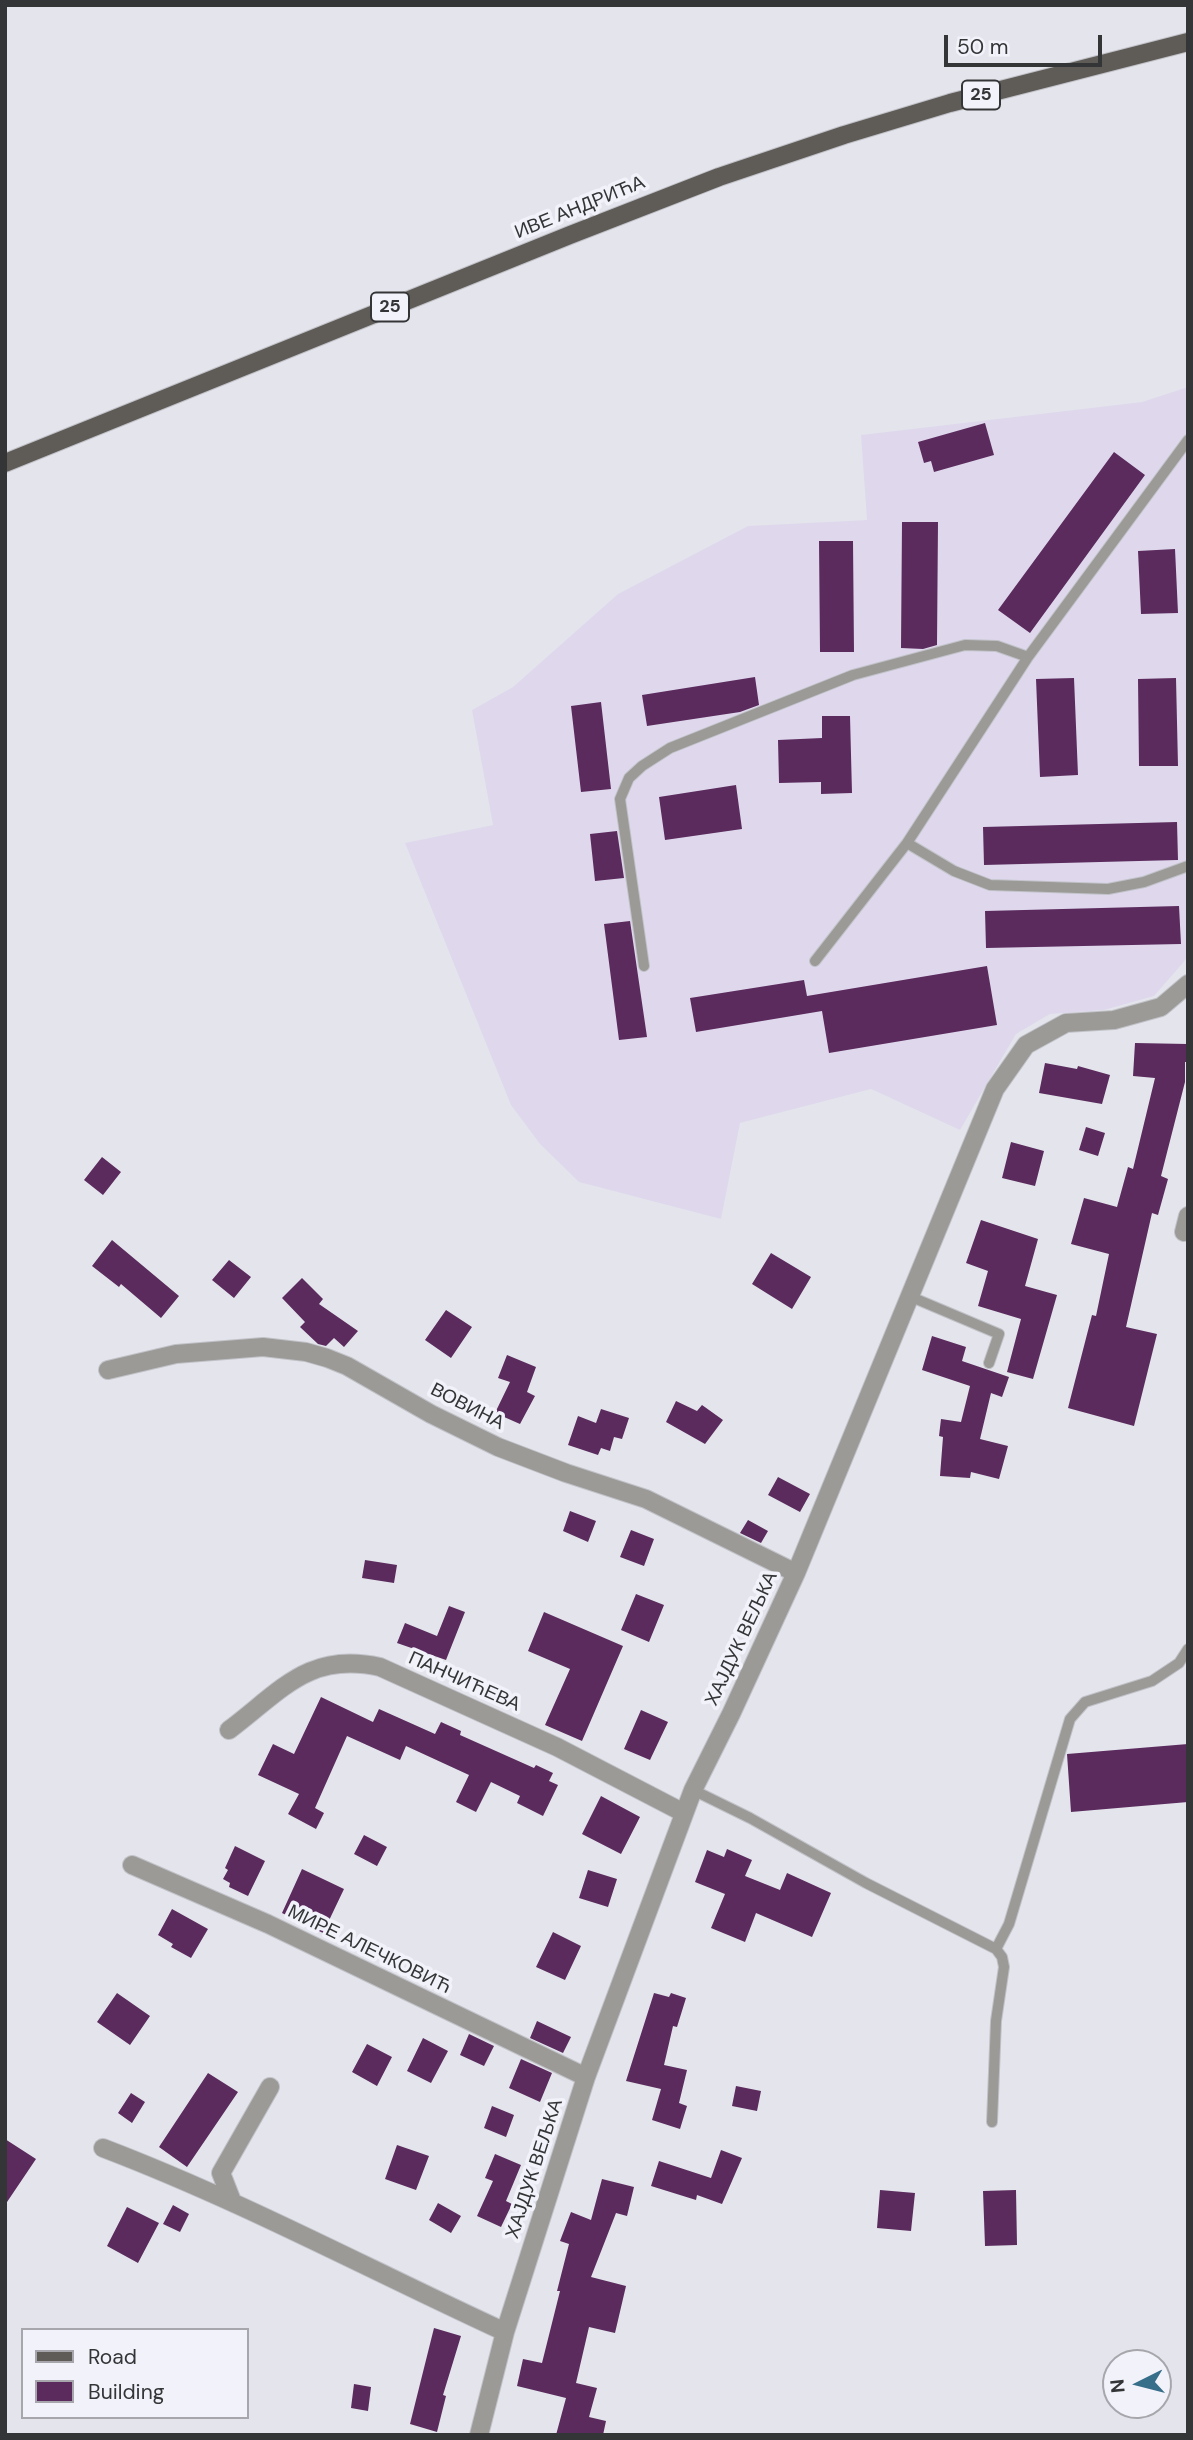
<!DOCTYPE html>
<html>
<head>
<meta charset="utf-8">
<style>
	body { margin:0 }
	#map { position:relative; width:1193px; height:2440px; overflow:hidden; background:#e4e5ec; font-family:"DM Sans",sans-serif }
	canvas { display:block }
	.frame { position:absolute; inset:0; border:7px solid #343537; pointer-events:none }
	.legend { position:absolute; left:21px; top:2328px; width:228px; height:91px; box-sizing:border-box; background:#f2f2fa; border:2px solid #a6a6ac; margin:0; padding:9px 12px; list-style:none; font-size:21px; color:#343537 }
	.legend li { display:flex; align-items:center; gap:14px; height:35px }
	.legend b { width:35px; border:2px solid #a6a6ac }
	.north { position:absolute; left:1102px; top:2349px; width:70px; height:70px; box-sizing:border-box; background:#f2f2fa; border:2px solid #a6a6ac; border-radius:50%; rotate:264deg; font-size:19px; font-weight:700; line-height:28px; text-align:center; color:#343537 }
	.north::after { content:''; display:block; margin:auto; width:24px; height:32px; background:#376e89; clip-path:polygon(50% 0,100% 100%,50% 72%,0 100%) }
	.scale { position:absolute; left:944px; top:35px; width:158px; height:32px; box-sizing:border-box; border:4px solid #343537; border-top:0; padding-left:9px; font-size:21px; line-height:24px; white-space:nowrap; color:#343537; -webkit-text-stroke:5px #f2f2fa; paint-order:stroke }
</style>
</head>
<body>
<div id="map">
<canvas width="1193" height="2440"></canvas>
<div class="frame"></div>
<ul class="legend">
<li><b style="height:9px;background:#5f5b57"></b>Road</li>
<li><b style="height:19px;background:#5b2b5e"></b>Building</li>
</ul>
<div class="north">N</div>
<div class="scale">50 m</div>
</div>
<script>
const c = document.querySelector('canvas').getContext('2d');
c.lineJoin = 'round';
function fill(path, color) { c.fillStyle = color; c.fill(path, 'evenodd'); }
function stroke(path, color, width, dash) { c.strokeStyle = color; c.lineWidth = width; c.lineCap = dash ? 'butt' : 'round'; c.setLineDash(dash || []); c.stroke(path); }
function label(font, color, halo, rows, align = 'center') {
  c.font = font + ' "DM Sans",sans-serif'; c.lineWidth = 7; c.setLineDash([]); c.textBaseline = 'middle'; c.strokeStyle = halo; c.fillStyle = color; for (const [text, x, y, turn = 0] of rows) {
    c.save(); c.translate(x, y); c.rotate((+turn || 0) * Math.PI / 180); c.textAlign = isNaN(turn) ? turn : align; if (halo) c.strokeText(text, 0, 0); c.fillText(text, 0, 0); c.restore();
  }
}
fill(new Path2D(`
	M1188,387V956L1182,964L1154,996L1104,1010L1050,1014L1016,1034L960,1130L871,1089L740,1123L721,1219L579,1182L540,1144L511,1105L405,843L493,825L472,710L513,687L618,594L748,526L867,520L861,435L1142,402Z`), '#dfd8ed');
fill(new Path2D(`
	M985,423L994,455L934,472L931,461L924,463L918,442Z
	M1114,452L1145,475L1030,633L998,610Z
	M902,522H938L937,645L923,649L901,648Z
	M819,541H853L854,652H820Z
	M1175,549L1178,613L1141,614L1138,551Z
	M755,677L759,705L740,712L647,726L642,695Z
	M1074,678L1078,775L1040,777L1036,679Z
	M1176,678L1178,766H1139L1138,679Z
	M601,702L611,789L581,792L571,706Z
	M822,716H850L852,793L821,794V782L779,783L778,740L822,738Z
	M736,785L742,829L665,840L659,797Z
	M1177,822L1178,860L984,865L983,827Z
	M617,831L624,878L595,881L590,834Z
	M1179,906L1181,944L986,948L985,911Z
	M630,921L647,1037L619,1040L604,924Z
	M987,966L997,1025L829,1053L822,1011L696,1032L690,998L804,980L807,996Z
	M1135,1043L1188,1044V1062H1185V1082L1161,1176L1168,1179L1158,1215L1152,1213L1126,1327L1157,1334L1134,1426L1068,1408L1092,1315L1096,1316L1109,1254L1071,1244L1084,1198L1117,1207L1128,1167L1133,1169L1155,1078L1133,1076Z
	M1045,1063L1077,1069L1078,1066L1110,1075L1102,1104L1039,1093Z
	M1086,1127L1105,1133L1098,1156L1079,1150Z
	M1011,1142L1044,1151L1035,1186L1002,1178Z
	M102,1157L121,1172L103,1195L84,1180Z
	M981,1220L1038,1239L1025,1286L1057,1295L1033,1379L1007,1372L1021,1319L978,1306L988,1271L966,1263Z
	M112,1240L179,1296L161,1318L121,1284L119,1287L92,1266Z
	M771,1253L811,1277L792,1309L752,1284Z
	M229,1260L251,1277L234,1298L212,1280Z
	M302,1278L323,1299L319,1304L358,1331L344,1347L334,1338L326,1346L318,1344L300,1327L305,1322L282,1298Z
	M446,1310L472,1327L451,1358L425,1340Z
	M932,1336L966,1347L962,1361L1009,1377L1002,1397L991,1393L980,1439L1008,1446L999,1479L971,1472L970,1478L940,1476L943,1437L939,1436L941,1419L961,1422L970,1386L922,1370Z
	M507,1355L536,1367L527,1392L535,1396L520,1424L495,1413L510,1382L498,1378Z
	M676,1401L697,1411L702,1405L723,1420L705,1444L666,1422Z
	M601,1409L629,1418L622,1439L614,1437L610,1451L601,1448L598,1455L568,1445L578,1416L596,1423Z
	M778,1477L810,1494L800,1512L768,1495Z
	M570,1511L596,1521L588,1542L563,1531Z
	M748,1520L768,1531L761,1543L740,1533Z
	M631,1530L654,1539L644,1566L620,1557Z
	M365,1560L397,1565L394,1583L362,1578Z
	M636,1594L664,1605L649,1642L621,1630Z
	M449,1606L465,1612L446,1660L397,1643L405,1623L437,1636Z
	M544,1612L623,1646L582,1741L545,1725L570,1669L528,1651Z
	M321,1697L373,1722L379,1709L435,1734L441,1722L461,1731L460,1735L534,1768L536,1765L553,1773L549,1781L558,1785L543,1816L517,1803L520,1796L491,1782L476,1812L456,1802L469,1775L406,1746L400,1760L347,1736L315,1808L324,1813L316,1829L288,1814L299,1794L258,1775L273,1744L294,1754Z
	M641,1710L668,1722L650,1760L624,1749Z
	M1188,1744V1802L1071,1812L1067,1754Z
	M601,1796L640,1817L621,1854L582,1834Z
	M364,1835L387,1847L377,1866L354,1854Z
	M235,1846L265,1861L248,1896L229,1887L230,1883L223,1879L228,1870L225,1868Z
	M727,1849L752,1860L745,1876L780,1890L787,1873L831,1893L812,1937L756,1913L745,1942L711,1928L725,1894L695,1882L707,1850L724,1857Z
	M302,1869L344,1889L323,1933L282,1913Z
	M588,1870L617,1879L608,1907L579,1898Z
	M172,1909L208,1929L191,1958L171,1947L173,1944L158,1935Z
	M553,1932L581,1946L565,1980L536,1967Z
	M117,1993L150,2016L130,2045L97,2022Z
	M654,1993L669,1997L671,1993L686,1998L677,2027L673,2026L664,2065L687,2070L679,2103L687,2106L680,2129L652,2120L661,2089L626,2081Z
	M537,2021L571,2037L563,2053L530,2038Z
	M469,2034L494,2046L484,2066L460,2055Z
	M423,2038L448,2051L431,2083L407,2071Z
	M367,2044L392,2057L377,2086L352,2072Z
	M521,2059L552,2073L540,2102L509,2088Z
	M208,2073L238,2092L187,2167L159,2147Z
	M736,2086L761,2091L757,2111L732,2106Z
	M131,2093L145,2102L132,2123L118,2113Z
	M492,2106L514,2115L506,2137L484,2128Z
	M5,2139L36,2159L5,2205Z
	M397,2145L429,2156L416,2190L385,2179Z
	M721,2150L742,2158L722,2204L697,2195L696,2200L651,2186L659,2161L711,2178Z
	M495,2154L521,2165L506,2201L512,2204L501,2227L477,2216L493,2181L485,2178Z
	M602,2179L634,2187L627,2216L616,2213L591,2277L626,2286L615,2333L589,2327L576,2383L597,2388L589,2417L606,2421L603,2435H556L566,2398L517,2386L523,2359L542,2363L560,2291H557L569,2244L560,2241L571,2212L591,2220Z
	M880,2190L915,2193L911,2231L877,2228Z
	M1016,2190L1017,2245L985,2246L983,2191Z
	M438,2203L461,2216L451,2233L429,2220Z
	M173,2205L189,2214L180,2232L163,2224Z
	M127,2207L159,2223L138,2263L107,2246Z
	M434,2328L461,2336L443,2395L446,2396L437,2432L410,2424Z
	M354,2384L371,2387L368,2411L351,2408Z`), '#5b2b5e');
const service = new Path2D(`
	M907,843L954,871L990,885L1108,889L1144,882L1188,866
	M815,961L907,843L1028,657L1188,440
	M644,966L620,799L629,778L642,766L670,748L853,675L965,645L997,646L1028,657
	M909,1296L999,1334L989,1363
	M693,1790L750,1818L866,1883L996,1949L1002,1957L1004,1967L996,2021L992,2122
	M996,1949L1009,1924L1070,1719L1085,1702L1152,1681L1179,1663L1188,1649`);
const minor = new Path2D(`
	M1184,1232L1188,1216
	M108,1370L176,1354L263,1347L306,1352L327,1358L347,1366L431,1414L498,1447L566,1473L646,1499L796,1573
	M229,1730C281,1691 309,1651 380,1667L557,1747L684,1813
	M132,1865L268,1924L586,2077
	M103,2148C242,2201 370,2270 505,2332
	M232,2201L221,2173L270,2087
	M479,2435L505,2332L586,2077L693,1790L731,1714L796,1573L995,1089L1026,1045L1066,1023L1114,1020L1161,1007L1188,984`);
const primary = new Path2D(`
	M5,463L570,235L719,177L844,135L950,103L1188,42`);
stroke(service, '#c1c2c8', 12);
stroke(minor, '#c1c2c8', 20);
stroke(primary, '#c1c2c8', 20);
stroke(service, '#9b9a97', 10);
stroke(minor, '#9b9a97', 18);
stroke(primary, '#5f5b57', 18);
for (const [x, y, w] of [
	[981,95,38],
	[390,307,38]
]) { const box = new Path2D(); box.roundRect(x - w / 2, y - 14.5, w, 29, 5); c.fillStyle = '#f2f2fa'; c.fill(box); stroke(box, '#343537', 2); }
label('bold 18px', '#343537', null, [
	["25",981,95],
	["25",390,307]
]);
label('19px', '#343537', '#f2f2fa', [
	["ИВЕ АНДРИЋА",580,208,-22],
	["ВОВИНА",467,1407,27],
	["ХАЈДУК ВЕЉКА",742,1639,-65],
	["ПАНЧИЋЕВА",464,1682,24],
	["МИРЕ АЛЕЧКОВИЋ",369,1950,26],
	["ХАЈДУК ВЕЉКА",535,2169,-72]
]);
</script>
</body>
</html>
